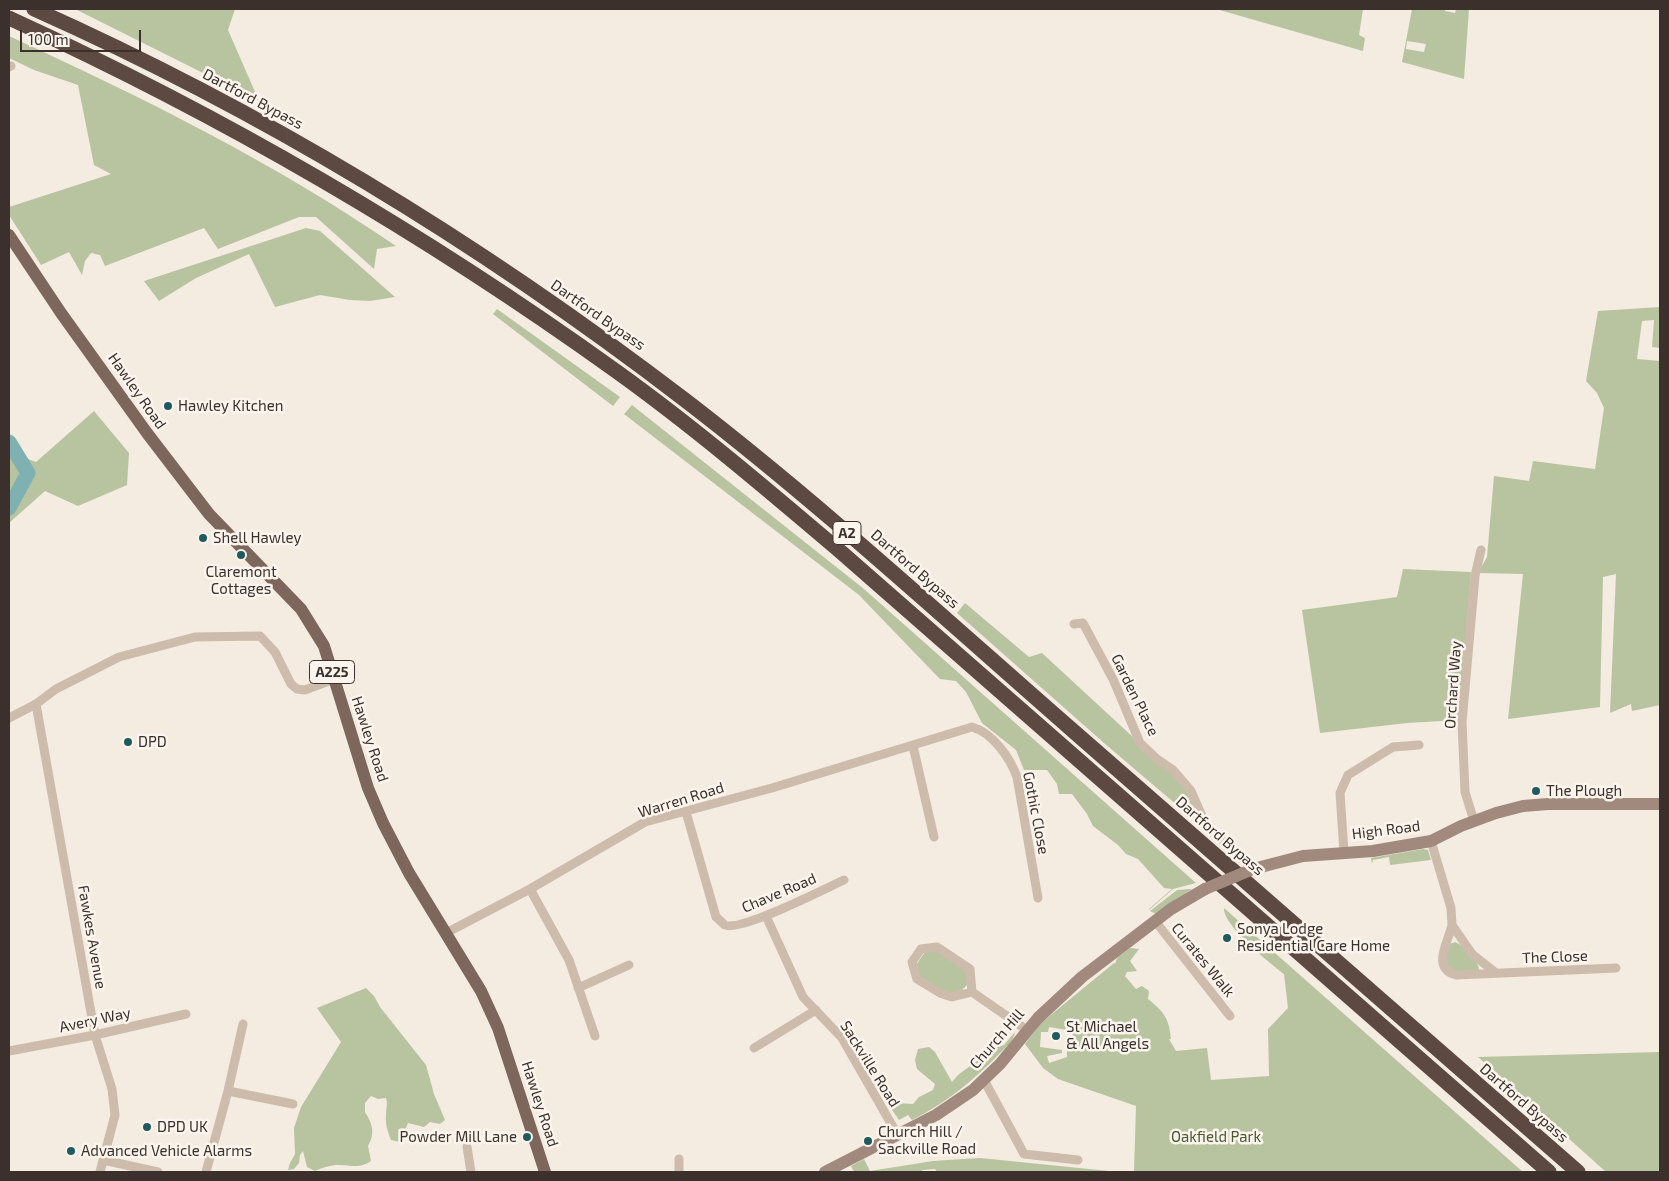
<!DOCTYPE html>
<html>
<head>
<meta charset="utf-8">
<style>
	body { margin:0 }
	#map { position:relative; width:1669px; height:1181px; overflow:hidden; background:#f4ebe1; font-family:"Exo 2",sans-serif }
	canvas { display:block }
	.frame { position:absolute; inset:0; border:10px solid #3b302b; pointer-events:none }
	.scale { position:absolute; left:20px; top:30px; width:121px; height:22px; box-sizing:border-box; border:2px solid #3b302b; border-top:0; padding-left:6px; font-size:15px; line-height:18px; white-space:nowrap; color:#3b302b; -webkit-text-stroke:4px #fbf5ee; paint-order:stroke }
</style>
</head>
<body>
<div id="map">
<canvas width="1669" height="1181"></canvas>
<div class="frame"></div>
<div class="scale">100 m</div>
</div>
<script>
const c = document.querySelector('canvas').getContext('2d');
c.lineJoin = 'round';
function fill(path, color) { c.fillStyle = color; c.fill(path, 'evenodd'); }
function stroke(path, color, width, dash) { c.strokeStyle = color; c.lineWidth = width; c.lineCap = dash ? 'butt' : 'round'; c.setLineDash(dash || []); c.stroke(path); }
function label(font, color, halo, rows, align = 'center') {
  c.font = font + ' "Exo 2",sans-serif'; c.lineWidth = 5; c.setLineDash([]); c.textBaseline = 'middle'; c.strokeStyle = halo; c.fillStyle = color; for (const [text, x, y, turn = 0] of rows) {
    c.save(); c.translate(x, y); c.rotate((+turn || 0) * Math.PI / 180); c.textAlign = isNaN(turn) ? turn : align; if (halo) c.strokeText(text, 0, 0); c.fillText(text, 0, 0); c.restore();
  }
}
fill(new Path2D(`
	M75,9H235L228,30L259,101Z
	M1216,9H1363L1359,35L1365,38L1363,51Z
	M1412,9H1445V11L1455,13L1456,9H1469L1464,79L1402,62ZM1407,41L1426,44L1424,52L1406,49Z
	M9,36C142,97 275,163 396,246L377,249L374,269L316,217H299L218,249L204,228L105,266L100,255L91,253L85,261L82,275L69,252L41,265L9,215V207L111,174L94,165L78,85L34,70L9,58Z
	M306,228L320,231L395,297L370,301L350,300L320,295L275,307L249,254L196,278L159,301L144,281Z
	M1660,307V348L1652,347L1654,320L1642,321L1637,359L1660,361V705L1632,711L1631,704L1610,713L1616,574L1603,577L1600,707L1508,719L1523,574L1478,573L1487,557L1494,476L1529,481L1533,461L1595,469L1604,408L1597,393L1586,381L1598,311Z
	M497,309L620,397L613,406L493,314Z
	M632,405L864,589L1196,883L1173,889L1149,910V909L1172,889L1164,888L1138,859L1126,854L1118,845L1093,826L1087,814L1072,794H1059L1057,784L1047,770H1024L1016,750L982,723L966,692L956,681L940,679L936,675L859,595L624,414Z
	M94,411L129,453L127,485L78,506L45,491L9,523V452L36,462Z
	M1403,569L1471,572L1459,720L1407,723L1320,733L1302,610L1397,597Z
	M965,603L1029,657L1042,653L1173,774L1185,787L1205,829L1104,743L957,613Z
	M1423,849L1428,850L1431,860L1390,865L1389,857L1373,860L1372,864L1371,858Z
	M1189,889H1192L1156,914L1150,911L1177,890Z
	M1224,908L1523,1172H1134L1136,1106L1058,1079L1043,1068L1025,1044L1041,1023L1114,963L1115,964L1117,958L1130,948L1139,949L1130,961L1137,971L1127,972L1125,976L1136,989L1142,986L1149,991L1148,999C1164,1012 1169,1018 1171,1039H1169L1176,1051L1207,1048L1211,1080L1269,1076L1268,1029L1288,1008L1284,974C1270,963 1223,926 1224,908ZM1049,1027L1073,1031L1070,1050H1067V1057L1049,1063L1047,1056L1062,1053V1050L1040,1047L1041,1032H1048Z
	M1455,942C1463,945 1480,963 1479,970L1458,973L1444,963L1450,944Z
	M939,950L968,971L969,983L961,991L947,994L918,975L916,965L925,952Z
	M366,988L374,996L380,1007L426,1065L434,1094L445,1120L440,1124L430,1122L424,1127L408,1123L400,1142L391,1140C388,1132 385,1124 386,1115C386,1108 388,1105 386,1098L378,1099L371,1096L365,1103V1112C373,1124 375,1134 368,1146L371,1161C358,1170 350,1164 335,1165C328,1166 321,1168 315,1171L307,1167L303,1151L300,1155L299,1163L294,1169L288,1170L290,1163L295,1154L294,1128L301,1107L341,1042L317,1008Z
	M1015,1032C1014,1041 1005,1048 999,1054C973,1081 946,1103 912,1120L908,1115L899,1120L874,1084L880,1081L881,1086L893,1103L913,1104L919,1097L933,1090L935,1084L917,1069L915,1060L918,1049L929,1047L935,1052L952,1082L958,1075L985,1055L997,1047L1004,1045Z
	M1660,1052V1172H1606L1478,1057Z
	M980,1158L1119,1172H937L935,1169L922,1170V1172H854L851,1166L864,1159L870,1171L933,1161Z`), '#b8c4a0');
stroke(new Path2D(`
	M9,442L28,473L9,508`), '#7fb0b2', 15);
stroke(new Path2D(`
	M9,67L11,66
	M1074,624L1083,623L1113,679L1140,743L1157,759L1173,770L1191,791L1206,825L1253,869
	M36,704L95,1035L112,1089L115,1115L100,1172
	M9,718L36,704L56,689L119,657L195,637L260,636L275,652L291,684L297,689L305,690L334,679
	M913,746L934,837
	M686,812L716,917C719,919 722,923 725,925C741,932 824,889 844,880
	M1474,821L1465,792L1462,722L1475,576L1481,550
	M1431,841L1451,908L1452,925L1472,954L1496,973
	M1344,852L1340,793L1348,775L1393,747L1419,745
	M530,889L569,960L595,1036
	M766,916L803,997L842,1038L897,1134
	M1155,921L1230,1016
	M1452,925C1448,943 1431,968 1456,975L1616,968
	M446,933L530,889L645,822L772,788L972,727C993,733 1010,758 1017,777L1038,898
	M578,988L629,965
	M972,992L970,969L937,947L921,949L912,962L917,979L940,993L952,997L972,992L1027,1030
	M754,1048L816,1010
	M9,1051L95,1035L186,1014
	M984,1080L1024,1154L1078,1160
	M228,1091L243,1024
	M467,1147L471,1172
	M103,1160L158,1172
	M206,1172L228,1091L293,1104
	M679,1172V1159`), '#cdbbac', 9);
stroke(new Path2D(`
	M1253,869L1303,856L1373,851L1431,841L1461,826L1496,813L1523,806L1548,804H1660
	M825,1172L936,1115L973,1090L1000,1064L1038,1018L1082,977L1171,909L1205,889`), '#a18a7d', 12);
stroke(new Path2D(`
	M9,235L61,313L147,433L209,514L301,609L324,646L368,788L383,823L409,873L481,991L498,1028L545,1172`), '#7d675c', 12);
stroke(new Path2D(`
	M34,9C265,112 484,246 685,400C819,503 944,618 1071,729C1240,877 1409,1024 1578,1172
	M9,18C223,116 424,233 616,371C694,427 768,490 841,552L1549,1172`), '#5c4a42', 15);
stroke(new Path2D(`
	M1205,889L1253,869`), '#a18a7d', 12);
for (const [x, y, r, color] of [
	[168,406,5,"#1f5a5e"],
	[203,538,5,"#1f5a5e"],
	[241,555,5,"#1f5a5e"],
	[128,742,5,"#1f5a5e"],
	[1536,791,5,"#1f5a5e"],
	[1227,938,5,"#1f5a5e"],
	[1056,1036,5,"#1f5a5e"],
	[147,1127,5,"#1f5a5e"],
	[527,1137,5,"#1f5a5e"],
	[868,1141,5,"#1f5a5e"],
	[71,1151,5,"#1f5a5e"]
]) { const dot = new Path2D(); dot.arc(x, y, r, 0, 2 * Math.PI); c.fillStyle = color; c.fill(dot); stroke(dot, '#fbf5ee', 2); }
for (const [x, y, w] of [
	[847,533,28],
	[332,672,45]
]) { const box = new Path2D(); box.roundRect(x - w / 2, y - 11.5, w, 23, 4); c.fillStyle = '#fbf5ee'; c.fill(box); stroke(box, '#3b302b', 1); }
label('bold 14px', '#3b302b', null, [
	["A2",847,533],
	["A225",332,672]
]);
label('15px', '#3b302b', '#fbf5ee', [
	["Dartford Bypass",253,99,28],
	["Dartford Bypass",598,315,35],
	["Hawley Road",137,391,55],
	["Dartford Bypass",915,569,41],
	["Orchard Way",1453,685,-86],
	["Garden Place",1135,695,64],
	["Hawley Road",370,739,72],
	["Warren Road",681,800,-17],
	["Gothic Close",1036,813,79],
	["High Road",1386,830,-7],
	["Dartford Bypass",1220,836,41],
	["Chave Road",779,893,-23],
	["Fawkes Avenue",92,937,80],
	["The Close",1555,957,-2],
	["Curates Walk",1203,960,51],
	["Avery Way",95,1020,-12],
	["Church Hill",997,1039,-49],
	["Sackville Road",870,1064,58],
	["Dartford Bypass",1524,1103,41],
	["Hawley Road",540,1104,72]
]);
label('15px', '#3b302b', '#fbf5ee', [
	["Hawley Kitchen",178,406],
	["Shell Hawley",213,538],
	["Claremont",241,572,"center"],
	["Cottages",241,589,"center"],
	["DPD",138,742],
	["The Plough",1546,791],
	["Sonya Lodge",1237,929],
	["Residential Care Home",1237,946],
	["St Michael",1066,1027],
	["& All Angels",1066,1044],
	["DPD UK",157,1127],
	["Church Hill /",878,1132],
	["Sackville Road",878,1149],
	["Powder Mill Lane",517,1137,"right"],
	["Advanced Vehicle Alarms",81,1151]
], 'left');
label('15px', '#4a5a2e', '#fbf5ee', [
	["Oakfield Park",1216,1137]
]);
</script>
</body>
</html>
